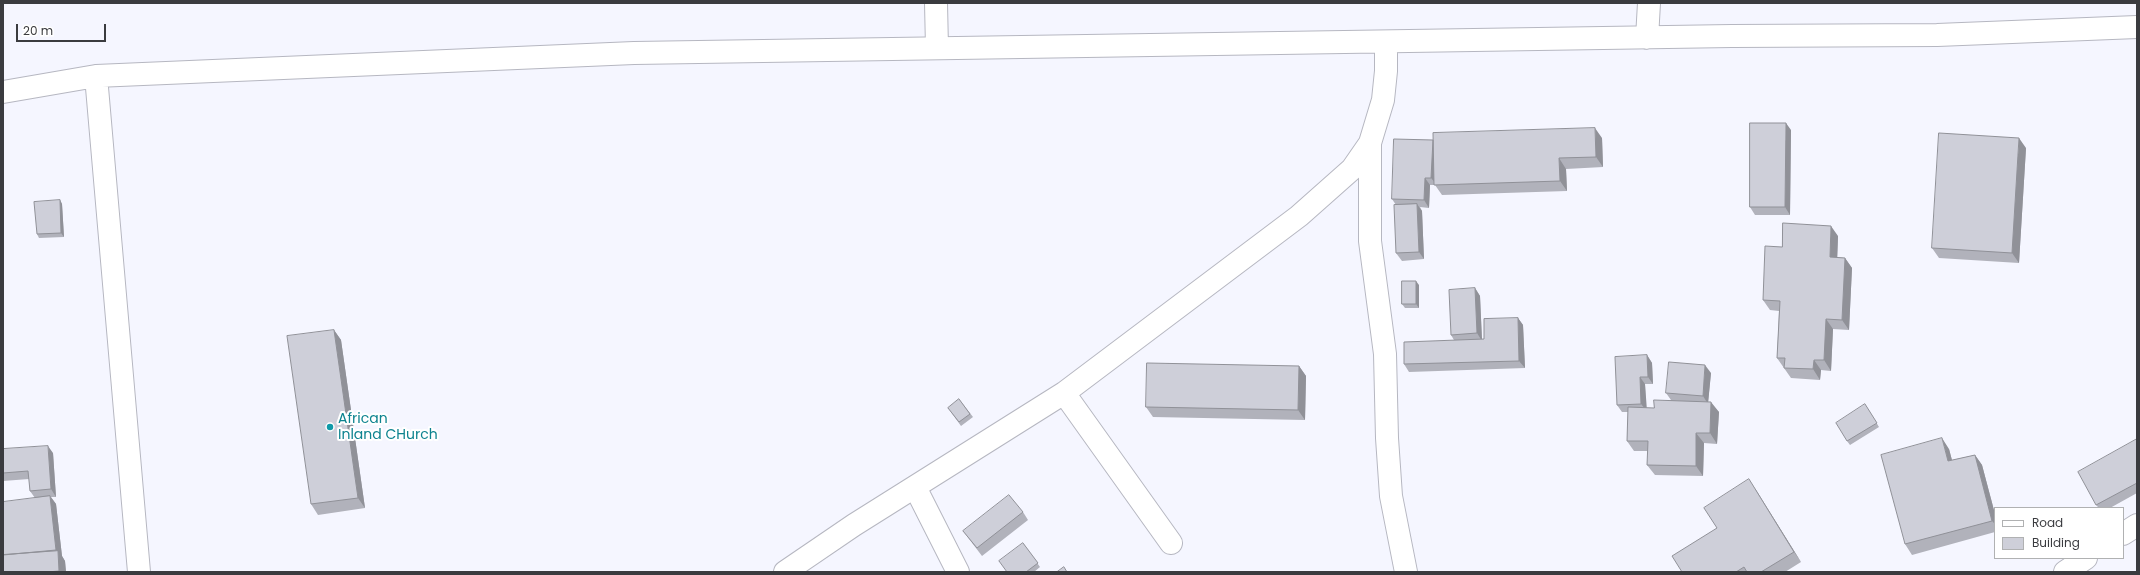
<!DOCTYPE html>
<html>
<head>
<meta charset="utf-8">
<style>
	body { margin:0 }
	#map { position:relative; width:2140px; height:575px; overflow:hidden; background:#f5f6ff; font-family:Poppins,sans-serif }
	canvas { display:block }
	.frame { position:absolute; inset:0; border:4px solid #3a3b3f; pointer-events:none }
	.legend { position:absolute; left:1994px; top:507px; width:130px; height:52px; box-sizing:border-box; background:#fff; border:1px solid #b0b1b2; margin:0; padding:5px 7px; list-style:none; font-size:12px; color:#3a3b3f }
	.legend li { display:flex; align-items:center; gap:8px; height:20px }
	.legend b { width:20px; border:1px solid #b0b1b2 }
	.scale { position:absolute; left:16px; top:24px; width:90px; height:18px; box-sizing:border-box; border:2px solid #3a3b3f; border-top:0; padding-left:5px; font-size:12px; line-height:14px; white-space:nowrap; color:#3a3b3f; -webkit-text-stroke:3px #fff; paint-order:stroke }
</style>
</head>
<body>
<div id="map">
<canvas width="2140" height="575"></canvas>
<div class="frame"></div>
<ul class="legend">
<li><b style="height:5px;background:#fff"></b>Road</li>
<li><b style="height:11px;background:#cecfd9"></b>Building</li>
</ul>
<div class="scale">20 m</div>
</div>
<script>
const c = document.querySelector('canvas').getContext('2d');
c.lineJoin = 'round';
function stroke(path, color, width, dash) { c.strokeStyle = color; c.lineWidth = width; c.lineCap = dash ? 'butt' : 'round'; c.setLineDash(dash || []); c.stroke(path); }
function fill(path, color) { c.fillStyle = color; c.fill(path, 'evenodd'); }
function label(font, color, halo, rows, align = 'center') {
  c.font = font + ' Poppins,sans-serif'; c.lineWidth = 4; c.setLineDash([]); c.textBaseline = 'middle'; c.strokeStyle = halo; c.fillStyle = color; for (const [text, x, y, turn = 0] of rows) {
    c.save(); c.translate(x, y); c.rotate((+turn || 0) * Math.PI / 180); c.textAlign = isNaN(turn) ? turn : align; if (halo) c.strokeText(text, 0, 0); c.fillText(text, 0, 0); c.restore();
  }
}
const minor = new Path2D(`
	M936,3L937,48
	M1647,38L1649,3
	M96,76L139,572
	M3,92L96,76L634,53L1732,36L1937,35L2137,27
	M1370,143V241L1385,354L1387,438L1391,496L1406,572
	M1064,393L1171,543
	M915,487L958,572
	M2123,534L2137,525
	M785,572L854,525L1064,393L1299,216L1352,169L1370,143L1383,100L1386,71V42
	M2065,572L2086,558`);
stroke(minor, '#b6b7c1', 24);
stroke(minor, '#fff', 22);
fill(new Path2D(`
	M1791,130L1790,215H1755L1750,207Z
	M1602,138L1603,167L1566,169L1567,191L1442,195L1435,185H1430L1429,208L1420,207L1422,211L1424,259L1402,261L1396,253V205L1392,199L1433,140Z
	M2026,148L2019,263L1939,258L1932,248Z
	M60,200L62,204L64,237L39,238L37,234Z
	M1838,236L1837,257L1845,258L1852,268L1849,330L1833,329L1831,371L1821,370L1820,380L1791,378L1777,358L1779,311L1770,310L1763,300L1782,247Z
	M1419,285V308H1405L1402,304Z
	M1475,288L1480,296L1482,339H1484L1518,318L1523,325L1525,368L1409,372L1404,364L1454,340L1451,335Z
	M334,330L341,340L365,508L318,515L311,504Z
	M1647,355L1652,363L1653,384H1645L1646,408H1654L1671,400L1666,393L1711,373L1708,402L1719,412L1717,444L1704,443L1703,476L1655,475L1647,465L1648,451H1634L1627,441L1628,412H1622L1617,405Z
	M1299,366L1306,376L1305,420L1153,417L1146,407Z
	M959,399L973,417L961,426L948,408Z
	M1865,404L1879,427L1850,445L1847,441Z
	M2137,439V493L2110,508H2099L2096,505Z
	M3,449L53,453L56,497H51L56,504L62,556L65,561L66,572H3L35,498L30,491L29,479L3,481Z
	M1949,449L1952,460L1975,455L1982,465L1995,514V532L1912,555L1905,544Z
	M1756,490L1801,562L1785,572H1682L1717,528Z
	M1023,512L1028,520L982,556L963,531Z
	M1023,543L1040,567L1034,572H1007Z`), '#b1b2bb');
fill(new Path2D(`
	M1786,123L1791,130L1790,215L1785,207Z
	M1595,128L1602,138L1603,167L1596,157Z
	M2019,138L2026,148L2019,263L2012,253Z
	M1433,140L1438,148L1437,185L1431,178Z
	M1559,158L1566,169L1567,191L1560,181Z
	M1425,178L1430,185L1429,208L1424,200Z
	M60,200L62,204L64,237L61,233Z
	M1417,204L1422,211L1424,259L1419,252Z
	M1831,226L1838,236L1837,267L1830,257Z
	M1845,258L1852,268L1849,330L1842,320Z
	M1416,281L1419,285V308L1416,304Z
	M1475,288L1480,296L1482,341L1477,333Z
	M1518,318L1523,325L1525,368L1519,361Z
	M1826,319L1833,329L1831,371L1824,360Z
	M334,330L341,340L365,508L358,498Z
	M1647,355L1652,363L1653,384L1648,377Z
	M1814,360L1821,370L1820,380L1813,369Z
	M1705,365L1711,373L1708,404L1703,396Z
	M1299,366L1306,376L1305,420L1298,410Z
	M1640,377L1645,384L1647,411L1641,404Z
	M1711,402L1719,412L1717,444L1710,433Z
	M1696,433L1704,443L1703,476L1696,466Z
	M1942,438L1949,449L1955,472L1948,461Z
	M48,446L53,453L56,497L51,489Z
	M1975,455L1982,465L1995,514V524L1992,521Z
	M1749,479L1756,490L1801,562L1794,552Z
	M50,496L56,504L62,556L65,561L66,572H60L59,571L58,551L56,550Z`), '#909198');
const building = new Path2D(`
	M1750,123H1786L1785,207H1750Z
	M1595,128L1596,157L1559,158L1560,181L1434,185L1433,133Z
	M1939,133L2019,138L2012,253L1932,248Z
	M1394,139L1433,140L1431,178H1425L1424,200L1392,199Z
	M60,200L61,233L37,234L34,202Z
	M1417,204L1419,252L1396,253L1394,205Z
	M1783,223L1831,226L1830,257L1845,258L1842,320L1826,319L1824,360H1814L1813,369L1784,368L1785,358H1777L1780,301L1763,300L1765,246L1782,247Z
	M1402,281H1416V304H1402Z
	M1475,288L1477,333L1451,335L1449,290Z
	M1518,318L1519,361L1404,364V342L1484,339V319Z
	M334,330L358,498L311,504L287,336Z
	M1647,355L1648,377H1640L1641,404L1617,405L1615,357Z
	M1669,362L1705,365L1703,396L1666,393Z
	M1147,363L1299,366L1298,410L1146,407Z
	M959,399L970,414L959,422L948,408Z
	M1654,400L1711,402L1710,433H1696V466L1647,465L1648,441H1627L1628,407L1654,408Z
	M1865,404L1877,423L1847,441L1836,423Z
	M1942,438L1948,461L1975,455L1992,521L1905,544L1881,455Z
	M2137,439V483L2096,505L2078,472Z
	M48,446L51,489L30,491L28,471L3,473V449Z
	M1749,479L1794,552L1761,572H1747L1744,567L1736,572H1682L1672,556L1717,528L1704,508Z
	M1009,495L1023,512L977,548L963,531Z
	M50,496L56,550L3,555V502Z
	M1023,543L1038,563L1026,572H1007L999,561Z
	M58,551L59,571L47,572H3V555Z
	M1064,567L1067,572H1057Z`);
fill(building, '#cecfd9');
stroke(building, '#909198', 1);
for (const [x, y, r, color] of [
	[330,427,4,"#0f9aa8"]
]) { const dot = new Path2D(); dot.arc(x, y, r, 0, 2 * Math.PI); c.fillStyle = color; c.fill(dot); stroke(dot, '#fff', 1.5); }
label('14px', '#0d838f', '#fff', [
	["African",338,419],
	["Inland CHurch",338,435]
], 'left');
</script>
</body>
</html>
